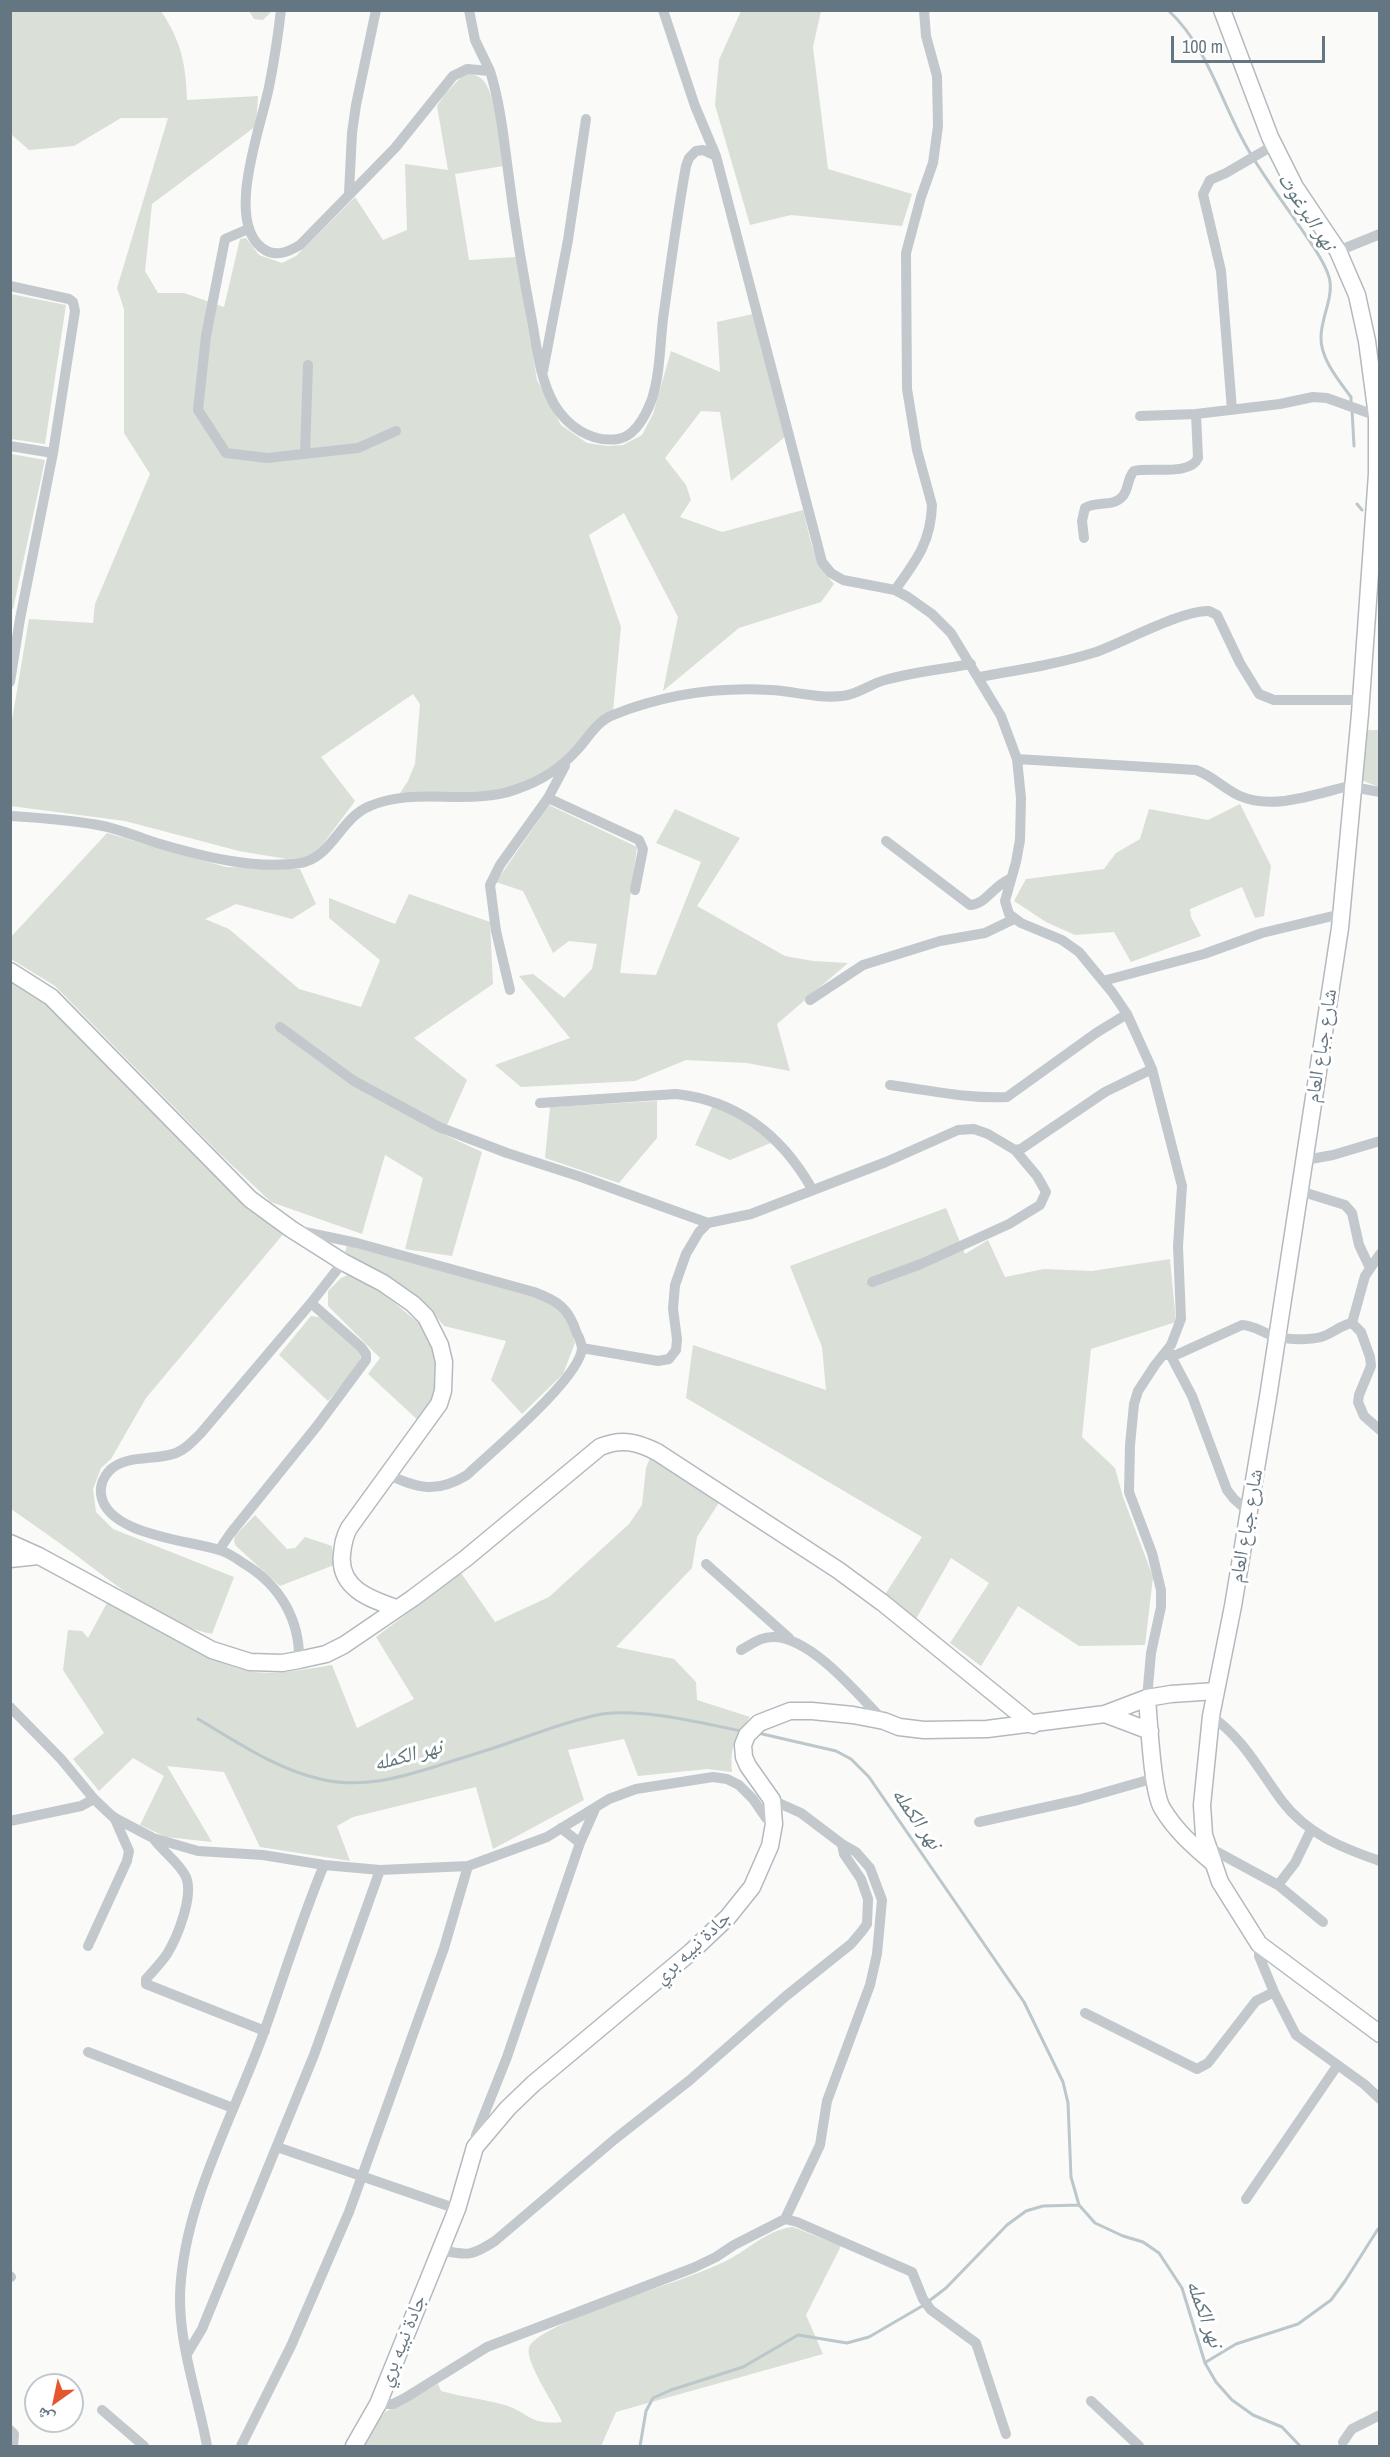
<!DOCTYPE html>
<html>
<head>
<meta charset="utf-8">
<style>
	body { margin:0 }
	#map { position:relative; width:1390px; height:2457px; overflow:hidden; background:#fafaf8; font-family:"Archivo Narrow","Noto Naskh Arabic",sans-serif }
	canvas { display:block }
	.frame { position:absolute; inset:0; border:12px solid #657683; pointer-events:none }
	.north { position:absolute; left:24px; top:2373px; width:60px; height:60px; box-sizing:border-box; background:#fff; border:2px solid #c1c8cd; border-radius:50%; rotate:213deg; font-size:16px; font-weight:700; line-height:24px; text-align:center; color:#657683 }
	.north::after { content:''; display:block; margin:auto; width:21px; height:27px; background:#e4572e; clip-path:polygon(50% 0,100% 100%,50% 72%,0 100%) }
	.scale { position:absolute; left:1171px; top:36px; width:154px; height:27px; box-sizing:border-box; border:3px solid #657683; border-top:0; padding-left:8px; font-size:18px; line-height:21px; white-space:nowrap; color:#657683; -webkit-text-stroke:4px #fff; paint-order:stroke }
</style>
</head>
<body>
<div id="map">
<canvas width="1390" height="2457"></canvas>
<div class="frame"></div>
<div class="north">ش</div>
<div class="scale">100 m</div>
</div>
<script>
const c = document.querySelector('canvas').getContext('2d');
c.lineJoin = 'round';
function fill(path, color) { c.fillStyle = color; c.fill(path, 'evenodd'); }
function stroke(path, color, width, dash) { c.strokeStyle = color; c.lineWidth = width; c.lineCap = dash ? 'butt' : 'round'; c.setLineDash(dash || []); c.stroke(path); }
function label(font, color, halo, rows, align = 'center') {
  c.font = font + ' "Archivo Narrow","Noto Naskh Arabic",sans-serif'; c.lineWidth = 6; c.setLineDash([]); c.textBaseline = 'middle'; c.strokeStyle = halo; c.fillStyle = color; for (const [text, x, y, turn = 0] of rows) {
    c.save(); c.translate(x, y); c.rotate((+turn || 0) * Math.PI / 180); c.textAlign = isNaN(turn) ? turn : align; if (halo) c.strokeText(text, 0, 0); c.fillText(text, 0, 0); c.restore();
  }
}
fill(new Path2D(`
	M11,11H161C181,41 186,64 187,100L258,96L256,126L152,204L145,271L158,293H184L224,307L240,239L246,238L259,255L282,263L296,256L355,197L383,240L407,230L405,164L448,170L437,106L445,94L465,73C471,74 477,75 482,79C497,94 500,145 503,166L455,174L469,260L516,257L537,380L561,425L587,443L608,446L623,445L642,435L653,414L671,351L720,372L717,322L753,314L786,436L731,481L720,412L701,411L665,458L686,485L691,500L680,517L722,532L803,510C811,540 812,560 834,584L821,602L739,628L663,691L678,617L624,513L589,535L621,627L613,711L563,759L528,782L477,794L400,793L408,781L415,764L420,704L413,694L321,757L355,801L320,848L309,857L287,859L239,851L125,821L11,806V726L29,619L93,623L95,604L150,474L124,433V309L117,288L168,118H121L74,146L29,150L11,134Z
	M249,11H272L263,20L254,19Z
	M741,11H821L813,47L828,169L912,194L902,226L791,215L750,225L715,105L719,60Z
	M11,294L66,305L45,444L11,439Z
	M11,454L45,460L13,609L10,608Z
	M1365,730H1379V787L1361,780Z
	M1240,804L1271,866L1264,916L1255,918L1242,887L1190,909L1191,917L1201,936L1131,962L1114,932L1075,935L1046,922L1014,901L1026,879L1104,869L1116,853L1140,839L1149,809L1208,820Z
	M549,805L637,847L620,973L656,975L701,862L656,843L675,809L740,838L697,906L785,956L813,961L848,963L777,1024L790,1071L747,1063L686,1060L635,1081L521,1087L495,1065L570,1038L519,976L533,974L564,998L592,969L597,944L569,941L553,953L523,891L496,882Z
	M107,833L226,867L300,869L316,904L292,919L236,904L205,919L229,929L299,989L361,1007L380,960L329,918V898L395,924L409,894L490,922L493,984L414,1038L467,1080L443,1134L482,1152L452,1256L405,1249L423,1178L385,1155L362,1234L271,1202L218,1152L55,986L11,959L10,938Z
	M10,976L31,989L285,1232L146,1398L111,1459L101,1468L93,1489L96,1512L113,1529L234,1577L212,1634C167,1624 129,1595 93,1568C66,1547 38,1528 11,1509Z
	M657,1101V1138L619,1183L545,1158L550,1107Z
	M713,1105L748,1122L773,1142L730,1160L695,1145Z
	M946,1208L965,1254L988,1240L1005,1277L1044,1269L1092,1271L1170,1259L1176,1322L1091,1349L1082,1437L1115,1468L1123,1497L1153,1577L1145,1645L1079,1646L1018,1606L981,1666L950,1643L989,1583L951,1558L916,1619L884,1596L922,1537L686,1398L693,1345L826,1390L822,1347L790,1266Z
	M347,1245L540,1298L556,1306L568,1321L575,1343L563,1374L522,1414L491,1380L506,1341L444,1326L427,1305L345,1252Z
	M352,1273L364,1278L426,1329L437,1356L435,1392L421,1423L368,1374L380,1358L328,1306V1291L341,1278Z
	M311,1316L325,1318L361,1353L360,1364L328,1401L279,1355Z
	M651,1455L720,1501L697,1537L692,1568L616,1647L674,1659L696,1682L697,1700L750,1717C735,1739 730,1745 732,1772L707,1769L638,1776L624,1739L568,1750L584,1800L493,1849L476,1787L353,1817L337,1826L350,1861L260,1847L224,1772L167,1766L212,1842L166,1837L140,1825L164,1776L133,1758L99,1791L73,1759L104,1733L63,1670L68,1630L82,1631L88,1638L108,1601C147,1623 203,1660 244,1670C272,1677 304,1669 332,1665L357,1728L414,1699L376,1637L461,1573L495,1622L549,1597L629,1524L642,1505L646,1468Z
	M255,1515L287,1549L295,1548L305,1537L332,1546L334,1565L280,1586L236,1546L234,1541L235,1536Z
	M793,2227L841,2246L806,2315L823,2354L616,2412L601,2446H361L385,2412L438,2384L441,2391C462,2397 484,2399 505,2405C531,2414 529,2425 562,2422C556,2406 525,2363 529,2348C533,2331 612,2304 630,2297C661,2286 694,2276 724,2262C747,2251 768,2229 793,2227Z`), '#dadfd7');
stroke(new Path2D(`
	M1168,10C1209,48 1221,104 1249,151C1264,177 1283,202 1300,227C1310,242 1322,257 1328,274C1336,294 1321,316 1321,337C1320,358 1339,381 1351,397V403
	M1352,409L1354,446
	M1357,504L1362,510
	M198,1719C237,1742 276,1769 320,1779C361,1789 399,1778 437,1766C461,1758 486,1751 511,1742C541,1732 570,1720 602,1714C643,1708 701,1723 742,1731
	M758,1733L836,1751L851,1759L869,1777L1024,2002L1063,2082L1068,2103L1071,2177L1079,2205L1095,2223L1123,2236L1143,2242L1159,2253L1182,2288L1205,2363L1216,2382L1232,2400L1253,2415L1282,2427L1300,2446
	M929,2301L946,2288L1007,2225L1026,2211L1043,2206L1079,2205
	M1206,2362L1236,2344L1298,2324L1331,2300L1345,2281L1378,2229
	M640,2446L646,2411L653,2398L671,2390L743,2367L798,2335L847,2343L869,2337L924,2305`), '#bbc7cb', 3);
const secondary = new Path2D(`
	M1222,10L1270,137L1295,187L1338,251L1357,295L1367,341L1377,416V474L1360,714L1340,928L1268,1397L1233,1606L1211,1716L1202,1805L1204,1835L1220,1882L1259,1944L1380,2034
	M10,971L51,997L250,1199L291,1229L343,1262L383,1283L413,1304L426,1317L440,1345L444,1362L443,1391L439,1404L349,1528C344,1537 343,1544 342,1554C338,1588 370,1599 396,1608
	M10,1543L39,1556L212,1650L250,1662L282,1663L299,1660L326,1654L344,1645L413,1598L465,1559L600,1447C622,1438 637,1442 657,1452L838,1570L883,1603L1033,1725
	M10,1559L38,1556
	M1147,1698C1149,1721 1152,1791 1162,1808C1175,1830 1193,1846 1212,1862
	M1105,1714L1150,1731
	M354,2446L378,2404L457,2209L475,2147L508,2108L533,2084L691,1952L728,1917L752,1887L770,1846L774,1824L772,1800L748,1766L744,1757L743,1745L747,1735L759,1723L790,1711H812L853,1715L884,1721L899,1727L924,1730L987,1729L1105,1714L1147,1698L1171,1694L1216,1691`);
stroke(secondary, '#b3babf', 19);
stroke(new Path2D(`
	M281,10C278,36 274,62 269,87C261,127 225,220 262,248C275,258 288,252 300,245L395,148L453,76L467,69L490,71C501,106 504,142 509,178C515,226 523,274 532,321C537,349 540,379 554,404C567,426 591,443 618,439C636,436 646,415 652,399C660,374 660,345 663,319C670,268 677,216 686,166L689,158L696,151L703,150L716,156L822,562L831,573L843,580L895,590L908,597L932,614L951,633L1001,716L1017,759L1021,798L1020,840L1016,862L1005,901L1009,914L1021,923L1062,940L1079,952L1112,992L1127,1014L1152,1069L1182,1186L1178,1246L1181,1319L1171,1345L1155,1365L1138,1391L1134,1404L1130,1445L1129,1492L1152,1553L1161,1590V1607L1151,1653L1147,1698
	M469,10L475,40L490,71
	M663,10L695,106L716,156
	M349,193L352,133L356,105L376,10
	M248,229L225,239L206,336L198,410L226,453L267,458L358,448L396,431
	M1338,251L1380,234
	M10,286L69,299L73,302L75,311L53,453L20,619L10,682
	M543,371L568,240L586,119
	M1232,410L1221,271L1203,194L1210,180L1226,173L1274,145
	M1140,416L1196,414L1280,404L1313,397L1327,398L1377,416
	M10,446L53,453
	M305,454L308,365
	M1084,538L1082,521L1085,508C1096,501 1113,507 1122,497C1129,490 1127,478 1134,471C1151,467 1190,476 1198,458L1196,414
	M895,590C916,561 931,542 932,505L917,450L907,389L906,253L921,197L933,163L938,126L937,76L926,36L924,10
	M979,677C1018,670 1058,664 1096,652C1124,642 1182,610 1209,611L1217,615L1240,663L1259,694L1274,700H1361
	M1017,759L1196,770C1213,776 1224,789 1240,796C1274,811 1318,793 1353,785
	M1353,787L1380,792
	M548,798L639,840L643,849L635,890
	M10,816C41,818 73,820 103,826C121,830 139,837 157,843C201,856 254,870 300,863C331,859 341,817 370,806C416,786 469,807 517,789C541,781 560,769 577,750C588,738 597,721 613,715C663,695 717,687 770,690C795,691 817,699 842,696C857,695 870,684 885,680C913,672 943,669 971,664
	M886,841L970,905C985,905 994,885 1010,879
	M1103,981L1204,954L1262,933L1341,914
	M510,990L496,931L490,885L500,865L548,798L565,766
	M810,1000L863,965L940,941L985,933L1014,919
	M280,1027L354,1081L439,1127L507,1153L581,1177L708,1223
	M890,1085C928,1090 968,1099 1007,1097L1096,1033L1127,1014
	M540,1103L676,1094C739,1101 782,1136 812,1189
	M1305,1160L1333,1155L1380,1141
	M1300,1191L1345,1205L1352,1213L1359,1245L1370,1268
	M300,1231L357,1243L534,1292C558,1301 569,1308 577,1334C579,1337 581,1343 582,1347C583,1376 490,1453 467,1475C436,1494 419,1488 388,1475
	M872,1282L921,1264L1009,1224L1040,1205L1046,1192L1037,1176L1015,1150
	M1352,1323L1365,1276L1380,1254
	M582,1348L658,1361L669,1359L676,1350L677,1339L673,1309L675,1285L686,1254L699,1232L708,1223L751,1214L886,1162L958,1130L974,1129L988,1134L1015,1150L1021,1149L1105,1092L1152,1069
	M1163,1355H1176L1242,1325C1255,1325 1265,1335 1278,1337C1290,1340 1310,1340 1321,1337C1332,1334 1340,1325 1352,1323L1361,1332L1370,1357L1371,1366L1359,1395L1358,1402L1364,1416L1380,1430
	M1171,1356L1192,1396L1227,1490L1234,1499L1249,1512
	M219,1550L230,1534L317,1426L366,1360V1354L361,1347L311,1303
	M706,1564L789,1638
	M741,1650C752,1644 762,1636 775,1637C813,1639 858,1695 884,1721
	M299,1660C300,1619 279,1584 243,1563C236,1558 227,1552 219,1550C189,1540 106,1535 101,1494C100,1485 104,1476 110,1470C127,1454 156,1461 176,1453C186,1449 193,1441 201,1433L311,1303L343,1262
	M10,1707L61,1759L94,1799L113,1817L153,1838L198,1851L263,1855L324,1865L380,1870L468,1866L547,1837L609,1799L636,1789L713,1777L727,1779L739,1785L753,1799L766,1818L774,1824
	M1211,1716C1243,1738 1259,1770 1282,1801C1307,1834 1342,1848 1380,1861
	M772,1800L801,1813L842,1844L856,1852L870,1868L882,1900L877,1954L870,1985L827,2101L820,2145L785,2219
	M10,1821L81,1806L94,1799
	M979,1822L1078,1800L1155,1778
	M561,1828L580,1843
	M153,1838C162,1851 180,1863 186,1877C194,1896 177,1938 167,1954C161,1963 153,1971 146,1979V1984L265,2031
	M1208,1847L1278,1885L1295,1863L1311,1830
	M1278,1885L1323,1922
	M1259,1944V1956L1274,1992L1296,2035L1364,2084L1380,2099
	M88,1946L127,1861L129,1851L114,1817
	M1085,2013L1197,2069L1208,2063L1256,2001L1274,1992
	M88,2052L233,2108
	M475,2144L476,2135L507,2057L580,1843L595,1809
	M277,2147L457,2209
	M1246,2199L1337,2066
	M441,2250C468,2256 472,2256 495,2241L615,2139L690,2080L786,1996L851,1944L862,1931L867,1924L868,1899L861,1879L844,1854L842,1844
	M10,2276L11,2277
	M187,2354L202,2329L314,2055L380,1870
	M1091,2401L1139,2446
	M378,2404H393L405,2398L487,2347L693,2268L716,2257L734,2245L785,2219L797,2222L912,2272L923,2299L931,2310L976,2343L1006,2434
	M102,2410L144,2446
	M10,2430L14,2434L13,2446
	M1343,2442L1352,2429L1380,2415
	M207,2446C198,2396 179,2346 180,2295C183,2204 234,2116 264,2032C284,1976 301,1920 324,1865
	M241,2446L291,2346L349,2212L444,1948L468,1866`), '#c3c8cc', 10);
stroke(secondary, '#fff', 16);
label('20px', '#657683', '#fff', [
	["شارع جباع العام",1322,1046,-81],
	["شارع جباع العام",1247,1526,-80],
	["جادة نبيه بري",693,1948,-43],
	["جادة نبيه بري",403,2341,-68]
]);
label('italic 21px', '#60757c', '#fff', [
	["نهر البرغوت",1306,212,57],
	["نهر الكمله",408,1756,-15],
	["نهر الكمله",916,1819,55],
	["نهر الكمله",1204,2314,70]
]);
</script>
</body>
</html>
